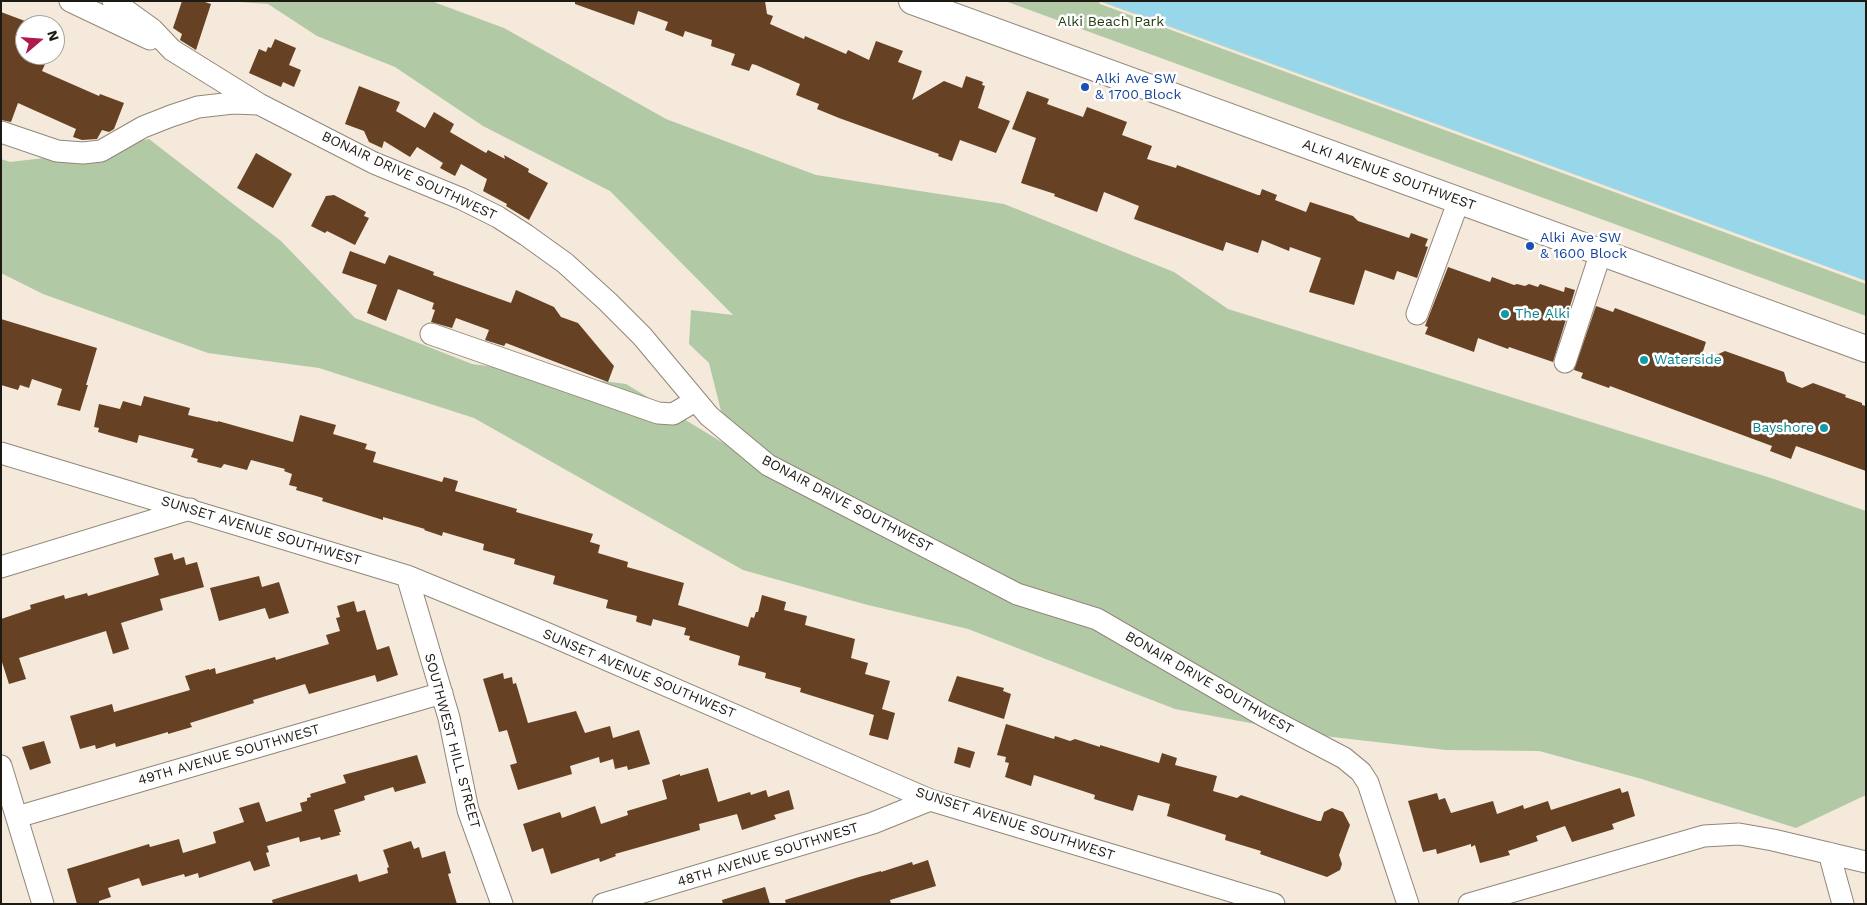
<!DOCTYPE html>
<style>
body{margin:0}
#map{position:relative;width:1867px;height:905px;overflow:hidden;background:#f4e9da;font-family:"Work Sans",sans-serif}
canvas{display:block}
.frame{position:absolute;inset:0;border:2px solid #1d1a14;pointer-events:none}
.north{position:absolute;left:15px;top:15px;width:50px;height:50px;box-sizing:border-box;background:#fff;border:1px solid #a5a3a1;border-radius:50%;rotate:72deg;font-size:14px;font-weight:700;line-height:20px;text-align:center;color:#1d1a14}
.north::after{content:'';display:block;margin:auto;width:18px;height:22px;background:#ac1a4e;clip-path:polygon(50% 0,100% 100%,50% 72%,0 100%)}
</style>
<div id="map">
<canvas width="1867" height="905"></canvas>
<div class="frame"></div>
<div class="north">N</div>
</div>
<script>
const g = document.querySelector('canvas').getContext('2d');
g.lineJoin = 'round';
function paint(path, color) {
  g.fillStyle = color;
  g.fill(path, 'evenodd');
}
function shape(rows) {
  const path = new Path2D();
  for (const r of rows) {
    path.moveTo(r[0], r[1]);
    for (let i = 2; i < r.length; i += 2) path.lineTo(r[i], r[i + 1]);
  }
  return path;
}
function stroke(path, color, width, dash) {
  g.strokeStyle = color;
  g.lineWidth = width;
  g.lineCap = dash ? 'butt' : 'round';
  g.setLineDash(dash || []);
  g.stroke(path);
}
function label(font, color, halo, rows, align = 'center') {
  g.font = font + ' "Work Sans",sans-serif';
  g.lineWidth = 5;
  g.setLineDash([]);
  g.textBaseline = 'middle';
  g.strokeStyle = halo;
  g.fillStyle = color;
  for (const [text, x, y, turn = 0] of rows) {
    g.save();
    g.translate(x, y);
    g.rotate((+turn || 0) * Math.PI / 180);
    g.textAlign = isNaN(turn) ? turn : align;
    if (halo) g.strokeText(text, 0, 0);
    g.fillText(text, 0, 0);
    g.restore();
  }
}
const green = shape([
 [224,1,431,1,504,28,666,119,816,175,1004,204,1174,272,1228,309,1774,479,1866,511,1866,795,1796,828,1642,779,1539,751,1446,750,1315,735,1175,709,968,629,864,604,743,570,474,418,319,368,208,353,43,294,1,273,1,159,10,162,70,155,149,139,281,241,355,318,472,364,626,384,730,447,709,363,689,344,691,310,733,315,610,191,483,126,395,67,317,36,268,4],
 [1005,1,1101,1,1866,281,1866,316]
]);
const water = shape([
 [1101,1,1866,1,1866,281]
]);
const pier = shape([
 [1099,1,1866,281,1866,284,1100,4]
]);
const building = shape([
 [182,1,202,1,211,4,196,50,180,40,182,34,173,28],
 [575,1,765,1,767,14,773,16,770,24,804,39,805,36,846,54,848,50,869,60,876,41,903,51,898,62,922,71,912,100,944,81,962,88,966,76,983,82,982,85,985,86,978,108,1010,121,996,153,960,140,952,161,938,156,939,154,839,118,817,109,819,104,796,95,800,84,756,65,752,64,749,71,731,65,735,54,711,46,712,40,685,31,683,37,665,30,668,22,638,11,634,25,575,4],
 [1,12,25,21,25,55,49,55,42,71,99,96,100,94,124,103,114,129,109,132,102,130,97,139,82,140,73,137,76,129,18,103,11,122,1,120],
 [275,39,296,48,289,65,301,70,294,87,283,82,281,87,249,73,259,49,266,52,268,47,271,48],
 [359,86,400,102,396,111,425,128,434,112,454,124,450,132,486,153,488,150,505,159,504,155,529,169,528,172,548,183,529,220,506,206,507,204,483,191,487,179,461,164,455,176,440,168,443,163,417,147,410,157,384,141,382,148,369,142,364,131,345,124],
 [1027,91,1049,99,1047,104,1083,117,1087,107,1127,122,1122,135,1152,146,1147,159,1176,168,1177,165,1258,195,1260,195,1262,189,1277,195,1275,200,1306,212,1310,202,1353,216,1358,221,1409,238,1411,233,1428,239,1425,246,1428,247,1417,278,1397,271,1394,280,1365,270,1354,305,1309,292,1321,258,1290,247,1289,251,1262,240,1258,253,1226,242,1223,251,1134,219,1139,206,1104,192,1097,212,1054,196,1055,194,1021,183,1036,138,1012,129],
 [256,153,292,174,273,208,237,188],
 [334,195,366,212,364,216,369,218,355,245,327,231,325,233,311,226,326,196],
 [350,251,385,264,389,255,434,272,433,275,511,303,516,290,554,307,561,317,578,323,614,366,608,382,506,343,504,346,485,340,489,330,456,318,452,328,431,322,435,310,432,309,434,303,398,289,386,321,367,313,377,285,342,273],
 [1448,267,1490,282,1492,277,1514,285,1517,284,1525,286,1529,284,1538,287,1540,284,1564,292,1565,287,1575,290,1553,362,1509,347,1508,349,1478,338,1474,352,1425,334,1428,327,1425,326],
 [1596,306,1613,312,1615,308,1706,342,1699,363,1725,351,1784,372,1787,382,1802,388,1813,383,1846,395,1845,397,1862,403,1862,405,1866,406,1866,471,1796,446,1791,459,1770,451,1772,446,1610,386,1609,388,1581,378,1583,373,1574,370],
 [1,319,97,348,86,385,88,385,80,411,57,405,62,389,32,379,29,388,20,385,18,390,1,385],
 [144,396,190,408,188,415,218,422,218,421,293,442,300,415,336,425,333,434,367,444,365,449,376,452,373,462,442,482,444,477,458,481,455,491,517,509,516,512,593,534,590,542,600,545,598,553,628,562,627,567,684,583,678,605,748,627,751,617,754,618,756,612,758,612,762,595,786,602,784,610,807,616,805,625,855,639,851,658,868,663,865,674,890,681,882,709,895,713,888,740,869,735,874,715,800,692,801,688,765,678,766,673,738,665,740,656,689,640,690,636,684,635,686,628,653,619,651,626,637,622,636,621,637,616,606,608,608,600,553,584,555,576,514,564,515,559,483,550,484,544,443,532,442,536,424,530,425,529,383,517,383,520,322,501,323,498,296,490,297,487,289,485,292,474,284,471,285,469,251,460,247,470,224,464,221,468,197,462,198,459,191,457,194,449,139,435,137,443,98,432,99,428,94,427,99,404,120,409,123,401,141,406],
 [172,553,174,560,184,557,186,565,197,562,204,587,160,599,163,610,121,623,129,649,113,654,106,631,19,658,26,679,9,684,1,659,1,619,31,609,30,605,64,595,65,599,87,593,88,596,159,575,154,558],
 [259,576,262,587,279,582,289,613,269,619,265,608,219,621,210,588],
 [354,601,357,612,365,610,377,650,389,646,398,675,377,682,375,675,309,694,305,684,253,700,254,703,190,723,192,727,168,734,168,732,116,747,115,743,96,749,95,745,80,749,70,716,112,704,114,712,190,690,185,676,209,669,209,670,215,668,216,674,275,657,276,660,329,644,326,635,340,631,336,618,340,617,337,606],
 [503,673,504,679,512,677,513,684,516,683,528,723,576,711,585,733,610,726,613,738,639,730,650,764,628,770,627,766,615,769,613,759,600,763,599,757,570,766,572,774,518,790,510,765,517,763,507,730,499,732,483,679],
 [957,676,1004,688,1003,691,1011,694,1004,719,948,701],
 [1006,724,1054,739,1055,736,1070,741,1075,739,1100,747,1100,745,1159,763,1162,753,1177,758,1175,765,1217,776,1213,791,1237,798,1241,795,1318,821,1321,821,1324,812,1332,808,1343,812,1350,825,1339,855,1342,864,1340,870,1327,877,1260,854,1261,851,1225,840,1226,835,1167,816,1170,804,1138,795,1133,811,1094,799,1095,795,1034,775,1031,786,1005,777,1009,763,1005,762,1006,757,997,755],
 [44,741,51,763,30,770,22,747],
 [958,747,975,752,970,768,954,763],
 [417,755,426,783,395,792,393,787,364,796,365,800,334,810,341,832,339,832,340,835,321,840,320,837,300,842,299,837,267,846,269,852,266,853,270,866,254,871,250,861,199,878,198,873,185,877,184,874,142,886,139,878,108,888,111,897,99,901,99,904,77,904,67,869,149,844,150,847,179,839,183,853,216,843,213,832,244,822,239,808,259,802,266,822,302,811,300,803,307,801,307,798,311,797,310,794,346,783,343,775],
 [708,768,718,802,750,792,751,795,766,790,768,797,789,790,794,809,774,815,776,819,742,830,737,814,699,824,700,830,615,854,616,856,600,862,599,858,551,874,543,848,532,852,523,824,560,812,562,818,595,806,601,824,628,815,627,811,667,799,662,780,680,774,680,776],
 [1620,788,1622,793,1628,791,1635,816,1612,824,1614,829,1572,842,1565,826,1536,836,1538,841,1508,851,1510,855,1480,863,1475,845,1471,847,1471,844,1437,854,1436,849,1423,852,1408,801,1437,793,1439,800,1445,798,1451,813,1493,801,1497,814,1523,805,1524,809,1548,801,1551,810],
 [411,841,414,849,419,847,422,858,445,851,451,873,448,874,457,904,273,904,272,900,357,874,359,882,388,873,387,868,389,867,383,850],
 [928,860,936,886,890,900,891,904,786,904,785,900,859,877,881,871,881,872,912,862,913,865],
 [765,887,770,904,723,904,722,900]
]);
const minor = shape([
 [70,1,150,39],
 [113,1,152,29,172,50,259,104,374,163,462,199,498,217,526,235,565,263,608,302,642,336,709,416,768,465,1017,594,1097,619,1264,716,1344,758,1361,772,1368,783,1408,904],
 [1,132,57,151,83,153,101,151,143,127,171,116,198,107,233,103,259,104],
 [1417,314,1459,200],
 [431,334,658,413,673,414,695,401],
 [1565,362,1601,252],
 [1,453,407,576,541,631,930,800,1274,904],
 [1,567,190,509],
 [407,576,449,718,468,810,502,904],
 [1,766,43,904],
 [17,817,442,693],
 [1829,853,1843,904],
 [603,904,873,823,930,800],
 [1469,904,1704,836,1739,834,1773,840,1866,862]
]);
const major = shape([
 [912,1,1866,349]
]);
const markers = [
 [1085,87,5,"#1a4fb4"],
 [1530,246,5,"#1a4fb4"],
 [1505,314,5,"#0f9aa8"],
 [1644,360,5,"#0f9aa8"],
 [1824,428,5,"#0f9aa8"]
];
const parkNames = [
 ["Alki Beach Park",1111,22]
];
const transitNames = [
 ["Alki Ave SW",1095,79],
 ["& 1700 Block",1095,95],
 ["Alki Ave SW",1540,238],
 ["& 1600 Block",1540,254]
];
const streetNames = [
 ["ALKI AVENUE SOUTHWEST",1389,175,20],
 ["BONAIR DRIVE SOUTHWEST",409,176,25],
 ["BONAIR DRIVE SOUTHWEST",847,504,28],
 ["SUNSET AVENUE SOUTHWEST",261,531,17],
 ["SUNSET AVENUE SOUTHWEST",639,674,23],
 ["BONAIR DRIVE SOUTHWEST",1209,683,30],
 ["SOUTHWEST HILL STREET",452,741,75],
 ["49TH AVENUE SOUTHWEST",229,755,-16],
 ["SUNSET AVENUE SOUTHWEST",1015,824,18],
 ["48TH AVENUE SOUTHWEST",768,855,-17]
];
const cultureNames = [
 ["The Alki",1515,314],
 ["Waterside",1654,360],
 ["Bayshore",1814,428,"right"]
];
paint(green, '#b2c9a5');
paint(water, '#98d6ea');
paint(pier, '#f4e9da');
paint(building, '#674123');
stroke(minor, '#918779', 23);
stroke(major, '#918779', 28);
stroke(minor, '#fff', 21);
stroke(major, '#fff', 26);
for (const [x, y, r, color] of markers) {
  const dot = new Path2D();
  dot.arc(x, y, r, 0, 2 * Math.PI);
  g.fillStyle = color;
  g.fill(dot);
  stroke(dot, '#fff', 2);
}
label('14px', '#223d0e', '#fff', parkNames);
label('14px', '#164399', '#fff', transitNames, 'left');
label('14px', '#1d1a14', '#fff', streetNames);
label('14px', '#0d838f', '#fff', cultureNames, 'left');
</script>
